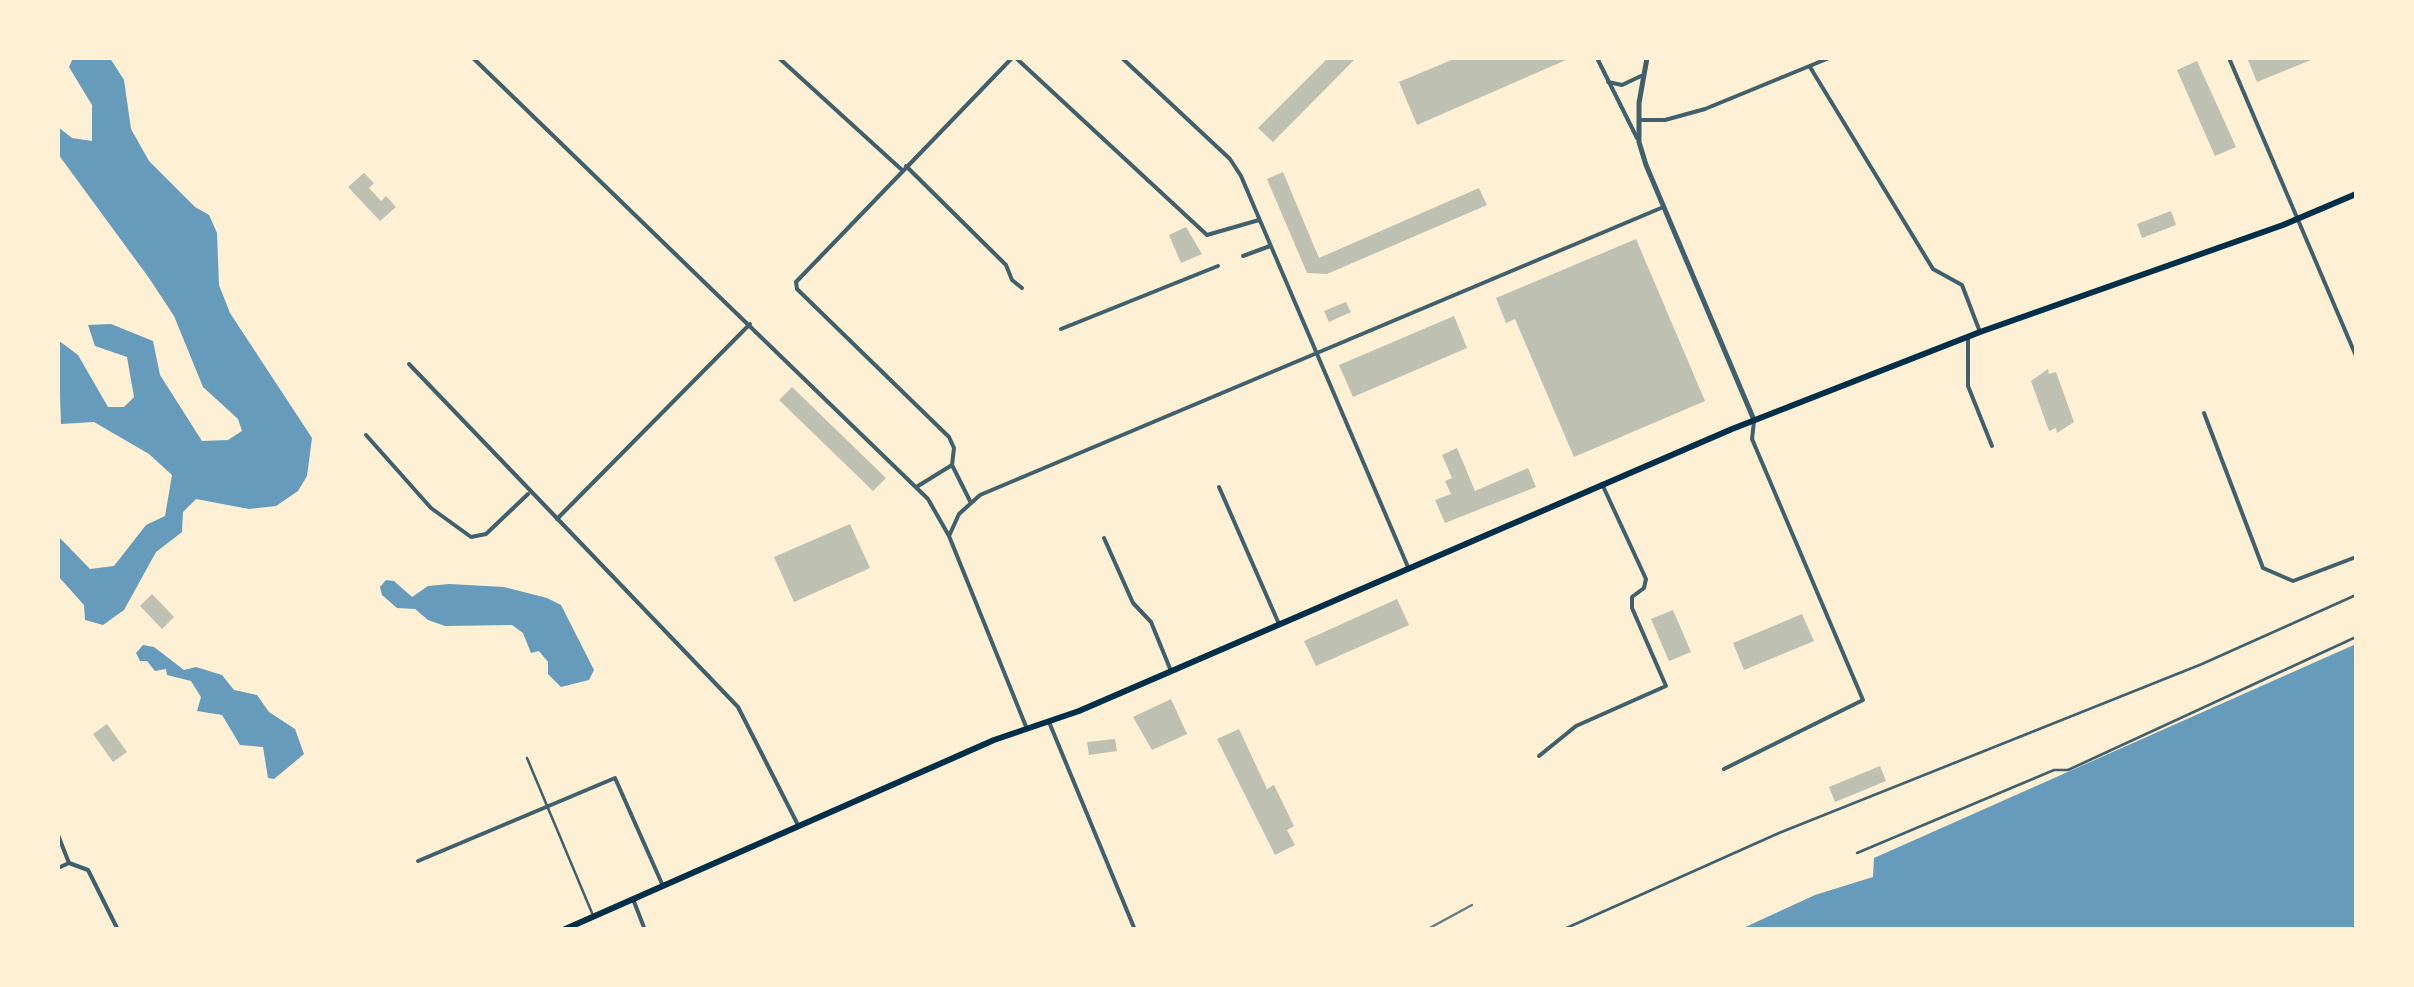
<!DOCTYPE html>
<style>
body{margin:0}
#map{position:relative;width:2414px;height:987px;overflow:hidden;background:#fdf0d5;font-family:"DM Sans",sans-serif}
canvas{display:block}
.frame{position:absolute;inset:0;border:60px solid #fdf0d5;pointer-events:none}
</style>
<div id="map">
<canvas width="2414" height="987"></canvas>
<div class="frame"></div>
</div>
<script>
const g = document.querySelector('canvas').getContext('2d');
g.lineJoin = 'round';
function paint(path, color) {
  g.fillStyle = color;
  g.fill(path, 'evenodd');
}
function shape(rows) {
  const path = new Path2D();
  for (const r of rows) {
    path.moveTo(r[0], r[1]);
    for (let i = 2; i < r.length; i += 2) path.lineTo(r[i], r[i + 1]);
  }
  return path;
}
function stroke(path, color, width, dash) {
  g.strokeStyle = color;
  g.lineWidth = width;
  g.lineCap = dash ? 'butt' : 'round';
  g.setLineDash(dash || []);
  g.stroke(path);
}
const water = shape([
 [73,58,110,58,124,80,131,129,149,161,195,207,209,215,217,233,219,285,230,313,312,438,307,476,298,491,276,506,249,509,196,499,183,512,182,532,156,552,124,610,103,625,85,620,84,605,58,576,58,536,90,569,114,566,146,525,165,516,172,475,149,454,94,422,61,424,58,340,78,355,108,407,124,407,134,397,127,357,95,346,88,325,111,324,153,341,160,375,202,441,228,440,242,431,238,419,203,387,174,316,149,278,58,154,58,127,72,138,92,141,92,105,69,67],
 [386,580,394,581,412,597,428,586,449,584,504,587,547,598,561,605,594,670,589,680,561,687,548,674,548,662,539,651,531,653,523,633,512,625,445,626,428,620,415,609,397,608,382,595,380,587],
 [2356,644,2356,929,1741,929,1815,895,1873,877,1874,858],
 [143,645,154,647,184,670,196,667,222,675,234,690,257,695,269,712,295,729,304,754,274,779,268,778,263,747,240,745,222,715,197,711,201,697,191,681,167,675,166,669,155,671,147,661,140,661,136,653]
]);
const building = shape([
 [1328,58,1356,58,1273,142,1258,128],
 [1456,58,1565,58,1566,60,1417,125,1399,82],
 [2247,58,2316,58,2257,82],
 [2197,61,2236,147,2215,156,2177,70],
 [1283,172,1319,258,1479,188,1487,205,1327,274,1307,273,1267,179],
 [364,173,374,183,369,188,381,201,386,196,396,207,380,221,348,187],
 [2171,211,2176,225,2142,238,2137,224],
 [1186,227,1202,254,1181,263,1169,235],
 [1636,239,1705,401,1574,457,1515,319,1506,323,1496,298],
 [1346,302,1351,312,1329,322,1324,311],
 [1454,316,1467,348,1353,397,1339,365],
 [2048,369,2049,374,2056,372,2074,422,2057,433,2056,428,2049,431,2031,381],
 [792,387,886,478,873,491,779,400],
 [1457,448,1475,491,1528,468,1536,487,1445,523,1435,500,1451,494,1445,481,1452,478,1442,455],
 [850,524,870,568,794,602,774,557],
 [152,594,174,617,162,629,140,606],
 [1397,599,1409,625,1316,666,1304,641],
 [1673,610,1691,652,1669,661,1651,619],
 [1802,614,1814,641,1744,670,1733,643],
 [1171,699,1187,734,1152,750,1133,717],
 [107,724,127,752,113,762,93,734],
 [1239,729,1267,789,1274,785,1294,826,1287,830,1295,845,1275,855,1217,739],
 [1115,739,1117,751,1089,755,1087,742],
 [1880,766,1886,781,1835,802,1829,787]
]);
const pedestrian = shape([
 [527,758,592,913],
 [1857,853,2054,770,2068,770,2356,637],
 [1562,930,1779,833,2202,664,2356,595]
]);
const minor = shape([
 [473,58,928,499,949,536,1027,729],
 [779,58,902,170],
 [1016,58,1207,235,1259,220],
 [1122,58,1230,159,1241,176,1408,567],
 [1597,58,1637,138],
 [2229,58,2356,356],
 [1810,67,1933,269,1962,285,1980,332],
 [1608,82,1622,85,1641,76],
 [1639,120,1665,120,1705,109,1829,58],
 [906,166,1006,265,1012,280,1022,288],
 [1243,256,1270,246],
 [1061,329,1218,266],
 [1968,337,1968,386,1992,446],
 [409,364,738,707,798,825],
 [2204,413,2263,568,2293,581,2356,557],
 [366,435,431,508,471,537,486,534,528,494],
 [918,486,952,465],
 [1219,487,1279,624],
 [970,501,952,465,954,448,949,437,797,289,796,282,1012,58],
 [557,519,750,324],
 [949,536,959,514,980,495,1661,208],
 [1104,538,1133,603,1151,622,1171,671],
 [1049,722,1135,930],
 [1539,756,1576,726,1666,686,1632,608,1632,597,1644,588,1646,579,1602,484],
 [1724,769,1863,700,1752,439,1754,421],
 [58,835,69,863],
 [418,861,615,778,663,886],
 [58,868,69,863,88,870,118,930],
 [633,899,645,930]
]);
const tertiary = shape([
 [1647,58,1639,103,1639,142,1646,165,1754,420]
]);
const primary = shape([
 [563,930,994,740,1079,711,1732,429,1980,332,2283,225,2356,194]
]);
const rail = shape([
 [1426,930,1472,905]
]);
paint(water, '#669bbc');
paint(building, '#bec0b2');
stroke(pedestrian, '#3f606c', 2.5);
stroke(minor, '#3f606c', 4);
stroke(tertiary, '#3f606c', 5);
stroke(primary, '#003049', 6);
stroke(rail, '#657d81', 2.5);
</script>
